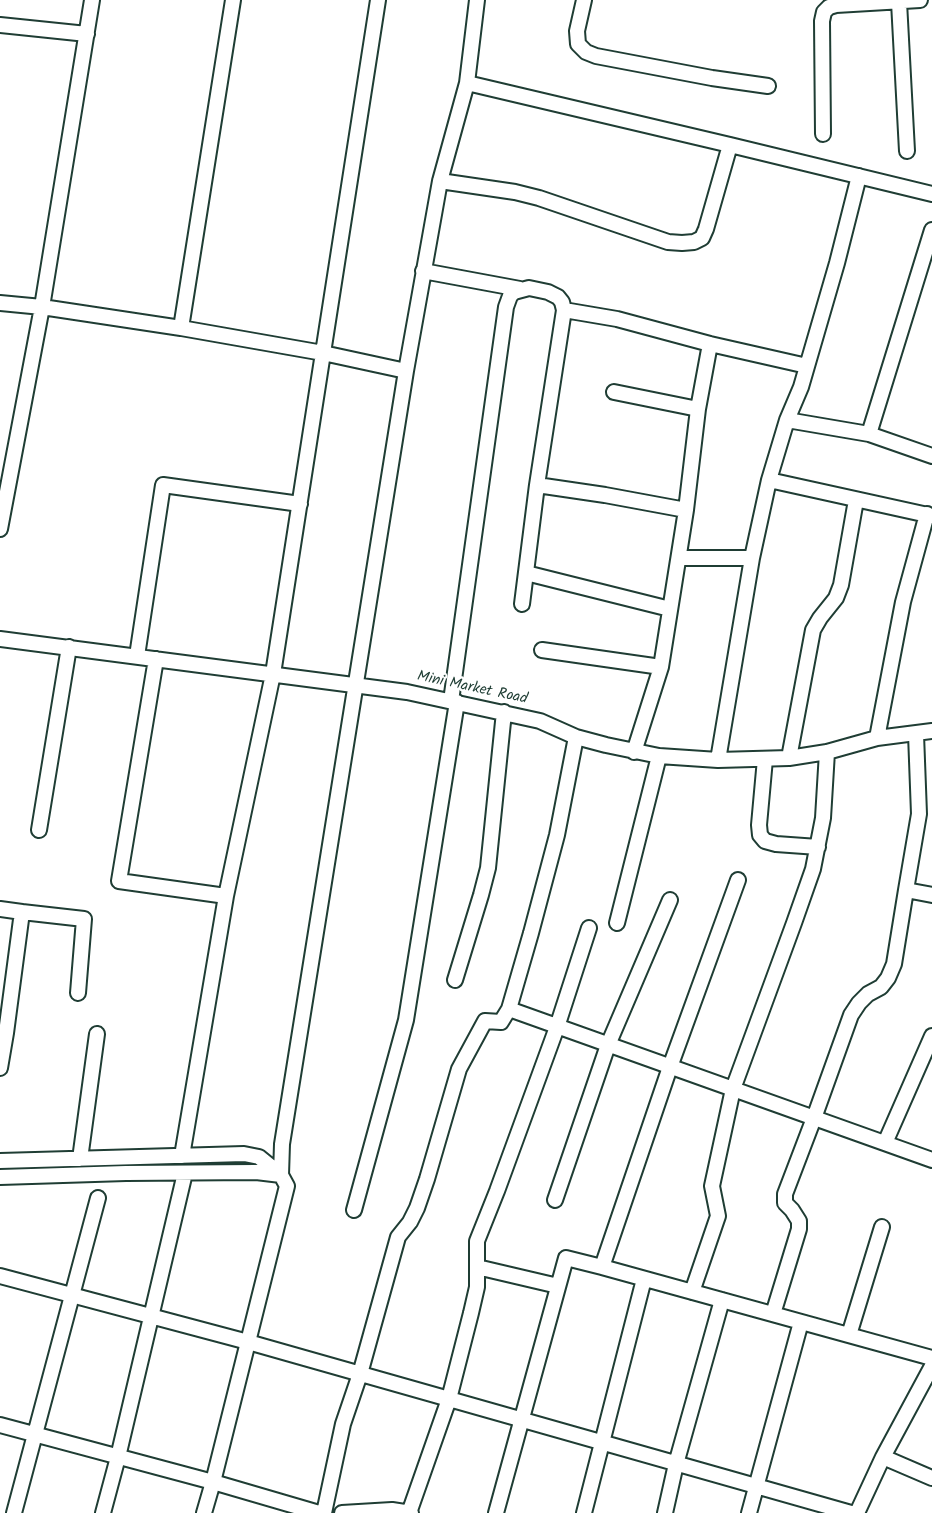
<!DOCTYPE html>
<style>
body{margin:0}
canvas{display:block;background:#fff}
</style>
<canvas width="932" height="1513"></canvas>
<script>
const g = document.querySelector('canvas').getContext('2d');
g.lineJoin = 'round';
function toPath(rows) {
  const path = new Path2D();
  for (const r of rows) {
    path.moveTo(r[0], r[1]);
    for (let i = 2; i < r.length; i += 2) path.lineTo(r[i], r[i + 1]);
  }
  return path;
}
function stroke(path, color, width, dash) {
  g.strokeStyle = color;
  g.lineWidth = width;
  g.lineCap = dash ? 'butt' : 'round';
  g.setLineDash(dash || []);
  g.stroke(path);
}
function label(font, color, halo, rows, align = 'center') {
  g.font = font + ' Kalam,sans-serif';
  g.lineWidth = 4.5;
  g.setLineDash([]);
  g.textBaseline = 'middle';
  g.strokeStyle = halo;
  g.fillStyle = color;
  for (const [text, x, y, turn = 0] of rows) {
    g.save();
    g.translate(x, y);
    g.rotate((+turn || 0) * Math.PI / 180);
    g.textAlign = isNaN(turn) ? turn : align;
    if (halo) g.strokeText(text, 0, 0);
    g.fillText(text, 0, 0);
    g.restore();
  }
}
const street = toPath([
 [584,0,577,31,578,44,586,52,596,56,712,78,768,86],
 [899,2,907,151],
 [0,25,87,34],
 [823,134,822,21,824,12,829,7,836,5,920,0],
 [730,145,932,194],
 [440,181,515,192,539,198,668,242,682,243,694,242,702,238,706,229,730,145,467,83],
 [423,271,520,289],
 [0,303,42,307,181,328,233,0],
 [181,328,323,353,406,371,440,181,467,83,477,0],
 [614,392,698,409],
 [787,420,869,434,932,456],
 [869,434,932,230],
 [769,480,932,516],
 [537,485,605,495,686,510],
 [0,529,42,307,92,0],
 [679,558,752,558],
 [526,573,670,609],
 [522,604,537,485,564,310],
 [0,639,407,692,540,721,576,737,606,745,659,756,718,760,789,758,827,752,877,738,932,731],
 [542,650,661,667],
 [137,656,163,485,300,504],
 [156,659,119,881,226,896],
 [451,701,506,307,510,296,514,292,529,288,548,292,558,297,562,302,564,310,617,319,710,344,807,366],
 [916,734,919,814,906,890,932,895],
 [877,738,903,602,927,514],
 [634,752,661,667,686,510,698,409,710,344],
 [789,758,813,630,820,618,836,598,841,585,856,500],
 [765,759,759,825,760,835,765,841,776,844,818,847],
 [718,760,752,558,769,480,787,420,801,387,837,263,859,176],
 [39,830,69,647],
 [0,909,22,912,6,1033,0,1068],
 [22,912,84,919,78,993],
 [617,923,659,756],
 [455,980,481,895,488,868,504,712],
 [509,1009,932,1160],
 [885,1143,932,1036],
 [182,1156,226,896,273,674,378,0],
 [80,1159,97,1034],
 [0,1161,244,1154,259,1157,281,1175,287,1186,213,1482,204,1513],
 [281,1175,282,1144,406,371],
 [0,1177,126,1173,256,1172,281,1175],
 [555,1200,608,1045,670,900],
 [354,1210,406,1020,457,702],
 [477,1267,558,1286],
 [602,1267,932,1358],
 [0,1276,248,1342,851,1513],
 [692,1292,718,1216,712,1186,733,1089,794,923,813,869,823,818,827,752],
 [773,1314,799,1229,799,1221,792,1210,785,1203,785,1194,814,1118,851,1015,859,1003,868,994,881,987,888,978,894,964,906,890],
 [849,1335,882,1227],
 [0,1425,213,1482,319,1513],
 [883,1457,932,1478],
 [14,1513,98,1198],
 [103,1513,118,1457,185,1173],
 [324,1513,343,1424,360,1374,398,1237,410,1222,417,1208,427,1179,459,1069,485,1021,501,1022,509,1009,531,933,557,835,576,737],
 [342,1513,392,1510,411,1513],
 [409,1513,449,1399,471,1313,477,1287,477,1241,497,1191,557,1027,589,928],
 [496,1513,566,1258,602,1267,670,1067,738,880],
 [584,1513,644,1279],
 [665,1513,676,1464,722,1300],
 [749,1513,801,1322],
 [857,1513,883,1457,932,1366]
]);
const streetNames = [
 ["Mini Market Road",472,689,12]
];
stroke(street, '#1f3d34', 18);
stroke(street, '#fff', 14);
label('15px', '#1f3d34', '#fff', streetNames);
</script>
